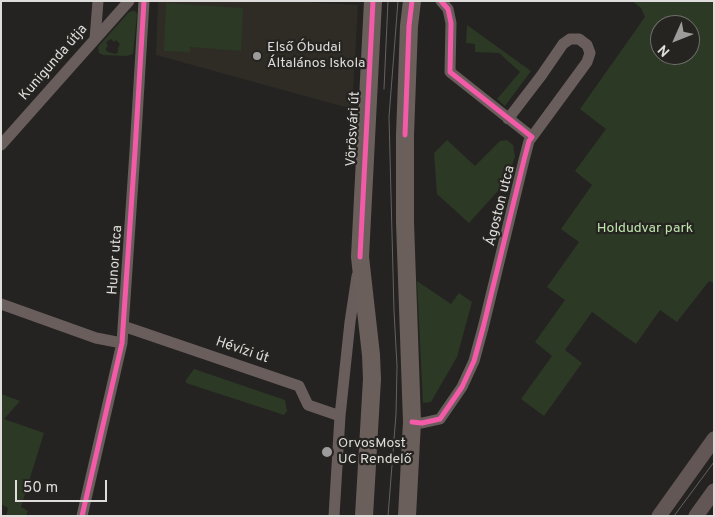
<!DOCTYPE html>
<meta charset="utf-8">
<style>
body{margin:0}
#map{position:relative;width:715px;height:517px;overflow:hidden;background:#242322;font-family:Overpass,sans-serif}
canvas{display:block}
.frame{position:absolute;inset:0;border:2px solid #dedddb;pointer-events:none}
.north{position:absolute;left:650px;top:15px;width:50px;height:50px;box-sizing:border-box;background:#252421;border:1px solid #6f6e6b;border-radius:50%;rotate:226deg;font-size:14px;font-weight:700;line-height:20px;text-align:center;color:#dedddb}
.north::after{content:'';display:block;margin:auto;width:18px;height:22px;background:#9d9c9a;clip-path:polygon(50% 0,100% 100%,50% 72%,0 100%)}
.scale{position:absolute;left:15px;top:480px;width:92px;height:22px;box-sizing:border-box;border:2px solid #dedddb;border-top:0;padding-left:6px;font-size:15px;line-height:18px;white-space:nowrap;color:#dedddb;-webkit-text-stroke:4px #252421;paint-order:stroke}
</style>
<div id="map">
<canvas width="715" height="517"></canvas>
<div class="frame"></div>
<div class="north">N</div>
<div class="scale">50 m</div>
</div>
<script>
const g = document.querySelector('canvas').getContext('2d');
g.lineJoin = 'round';
function paint(path, color) { g.fillStyle = color; g.fill(path, 'evenodd'); }
const shape = rows => new Path2D(rows.map(r => 'M' + r).join(''));
function stroke(path, color, width, dash) { g.strokeStyle = color; g.lineWidth = width; g.lineCap = dash ? 'butt' : 'round'; g.setLineDash(dash || []); g.stroke(path); }
function write(font, color, halo, rows, align = 'center') {
  g.font = font + ' Overpass,sans-serif'; g.lineWidth = 4.5; g.setLineDash([]); g.textBaseline = 'middle'; g.strokeStyle = halo; g.fillStyle = color; for (const [text, x, y, turn = 0] of rows) {
    g.save(); g.translate(x, y); g.rotate((+turn || 0) * Math.PI / 180); g.textAlign = isNaN(turn) ? turn : align; if (halo) g.strokeText(text, 0, 0); g.fillText(text, 0, 0); g.restore();
  }
}
const built = shape([
 [158,1,281,1,358,5,352,109,156,55]
]);
const green = shape([
 [632,1,714,1,714,283,709,281,677,322,660,310,636,344,592,312,565,350,582,363,544,416,521,399,552,356,535,342,565,300,547,287,579,242,561,229,592,185,575,171,606,129,580,109,645,17,641,8],
 [660,25,690,25,690,55,660,55],
 [166,3,243,8,241,51,190,47,190,52,164,51],
 [132,11,135,11,137,14,133,54,127,56,103,55,99,53,98,47,128,13],
 [111,39,114,42,116,40,120,44,118,48,118,52,116,54,108,52,106,50,106,48,108,46,106,42],
 [467,25,531,71,505,106,497,99,520,72,499,53,475,52,475,44,466,43],
 [447,140,475,166,500,141,507,140,513,145,515,157,505,183,469,223,437,194,434,153],
 [417,281,451,304,459,293,472,302,457,357,431,402,423,403],
 [194,369,285,400,287,411,284,415,186,383,186,380],
 [1,394,20,401,4,419,44,433,21,507,28,511,26,516,6,516,8,508,1,504]
]);
const street = shape([
 [95,39,98,1],
 [508,119,541,76,563,44,570,39,579,39,587,45,590,53,587,62,532,137],
 [1,145,129,1],
 [1,304,96,338,122,343],
 [123,326,299,386,308,405,340,416],
 [412,422,422,423,440,419,462,387,474,361,483,328,524,160,529,141,532,137,450,72,451,23,448,9,441,1],
 [82,516,122,343,135,151,144,1],
 [334,516,340,416,350,322,357,276]
]);
const secondary = shape([
 [659,516,714,439],
 [696,516,714,491]
]);
const primary = shape([
 [364,516,372,379,371,355,360,257,373,1],
 [407,516,412,422,405,222,405,135,409,26,412,1]
]);
const tram = shape([
 [384,89,388,1],
 [388,516,396,414,397,366,394,311,389,117,398,1],
 [674,516,714,462]
]);
const cycleway = shape([
 [405,135,409,26,412,1],
 [360,257,373,1],
 [412,422,422,423,440,419,462,387,474,361,483,328,524,160,529,141,532,137,450,72,451,23,448,9,441,1],
 [82,516,122,343,135,151,144,1]
]);
const markers = [
 [257,56,5,"#9d9c9a"],
 [327,452,6,"#9d9c9a"]
];
const poiNames = [
 ["Első Óbudai",267,48],
 ["Általános Iskola",267,64],
 ["OrvosMost",338,444],
 ["UC Rendelő",338,460]
];
const streetNames = [
 ["Kunigunda útja",54,63,-49],
 ["Vörösvári út",354,129,-87],
 ["Ágoston utca",501,206,-76],
 ["Hunor utca",116,260,-86],
 ["Hévízi út",242,351,19]
];
const parkNames = [
 ["Holdudvar park",645,229]
];
paint(built, '#2e2c25');
paint(green, '#2c3925');
stroke(street, '#6a5e5c', 11);
stroke(secondary, '#625755', 15);
stroke(primary, '#6b5f5c', 18);
stroke(tram, '#66615f', 1);
stroke(cycleway, '#f35aa7', 5);
for (const [x, y, r, color] of markers) { const dot = new Path2D(); dot.arc(x, y, r, 0, 2 * Math.PI); g.fillStyle = color; g.fill(dot); stroke(dot, '#252421', 2); }
write('14px', '#dedddb', '#252421', poiNames, 'left');
write('14px', '#dedddb', '#252421', streetNames);
write('14px', '#bee5ab', '#252421', parkNames);
</script>
